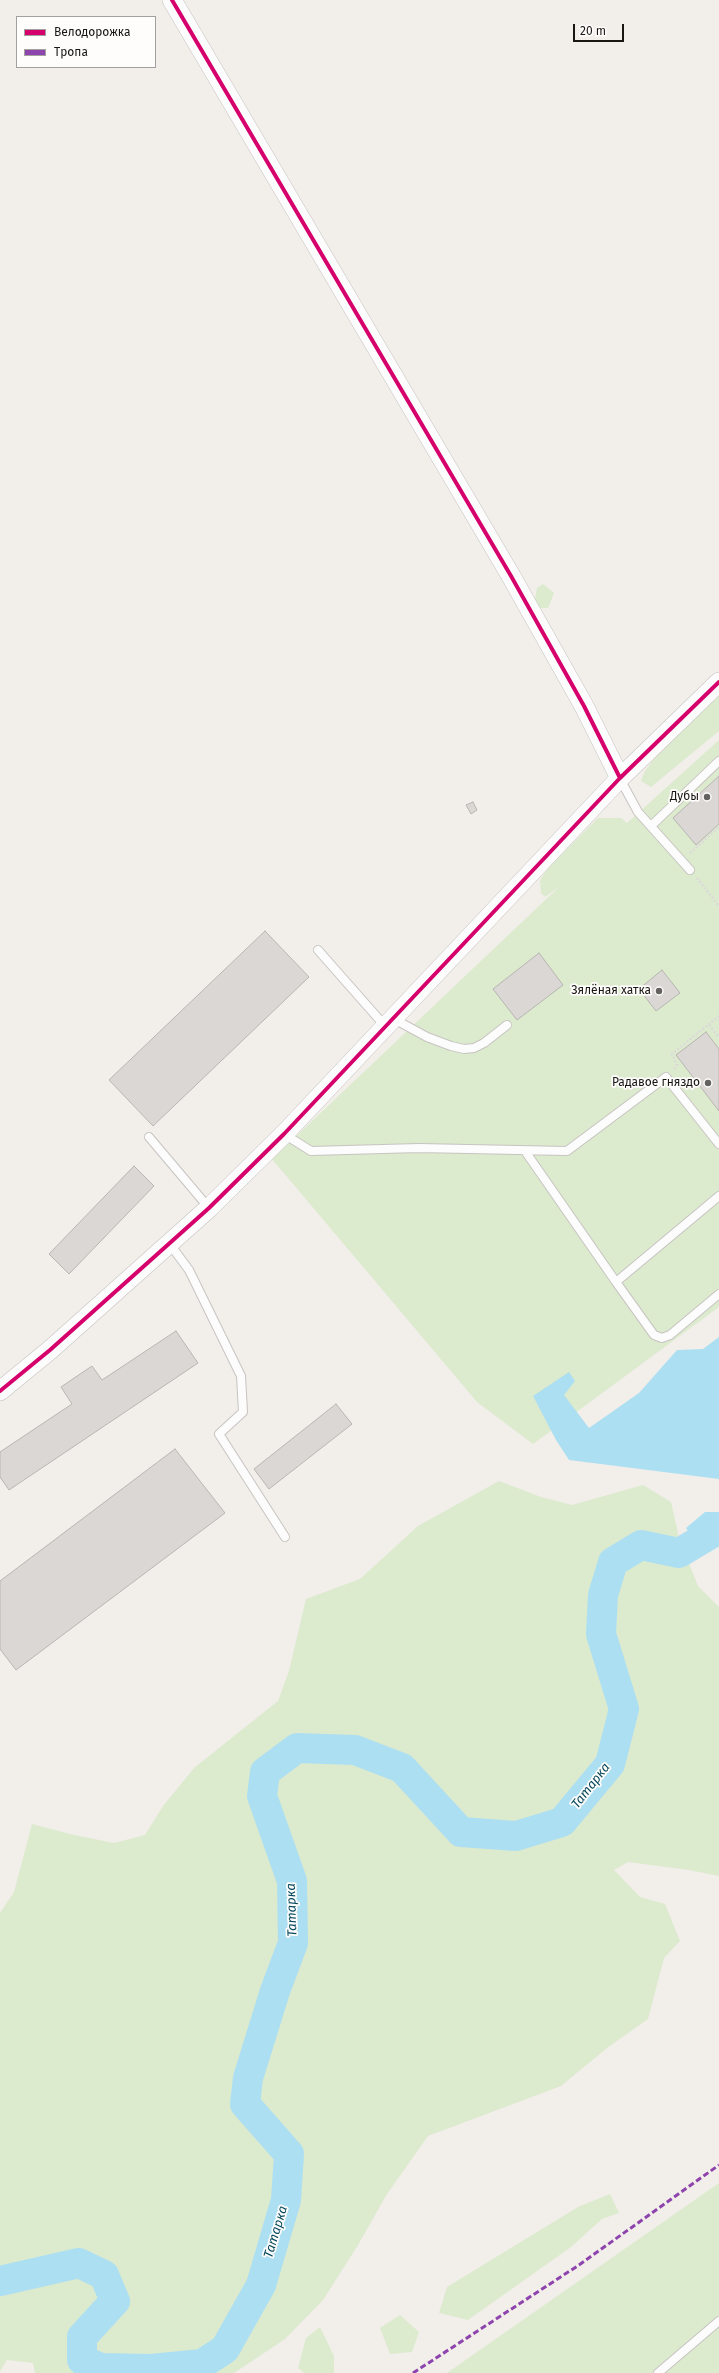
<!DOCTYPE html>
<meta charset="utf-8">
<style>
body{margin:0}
#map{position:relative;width:719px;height:2373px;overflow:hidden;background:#f2eeea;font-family:"Fira Sans",sans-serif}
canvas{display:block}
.legend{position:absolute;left:16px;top:16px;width:140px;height:52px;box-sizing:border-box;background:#fefdfb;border:1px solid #a2a19e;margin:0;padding:5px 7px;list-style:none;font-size:12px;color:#181613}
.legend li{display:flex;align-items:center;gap:8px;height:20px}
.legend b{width:20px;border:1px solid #a2a19e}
.scale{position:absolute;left:573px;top:24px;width:51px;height:18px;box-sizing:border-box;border:2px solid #181613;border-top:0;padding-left:5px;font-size:12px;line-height:14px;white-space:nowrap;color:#181613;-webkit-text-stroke:3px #fefdfb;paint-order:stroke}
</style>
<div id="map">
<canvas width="719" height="2373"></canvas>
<ul class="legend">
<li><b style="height:5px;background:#d6006c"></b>Велодорожка</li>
<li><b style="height:5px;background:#8e44ad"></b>Тропа</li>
</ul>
<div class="scale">20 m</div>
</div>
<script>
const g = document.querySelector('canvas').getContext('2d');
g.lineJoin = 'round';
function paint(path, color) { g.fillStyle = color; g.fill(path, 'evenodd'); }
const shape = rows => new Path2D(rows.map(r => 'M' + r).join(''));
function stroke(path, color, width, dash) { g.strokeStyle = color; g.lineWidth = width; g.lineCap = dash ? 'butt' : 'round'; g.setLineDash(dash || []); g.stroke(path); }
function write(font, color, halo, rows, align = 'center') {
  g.font = font + ' "Fira Sans",sans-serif'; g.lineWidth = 3.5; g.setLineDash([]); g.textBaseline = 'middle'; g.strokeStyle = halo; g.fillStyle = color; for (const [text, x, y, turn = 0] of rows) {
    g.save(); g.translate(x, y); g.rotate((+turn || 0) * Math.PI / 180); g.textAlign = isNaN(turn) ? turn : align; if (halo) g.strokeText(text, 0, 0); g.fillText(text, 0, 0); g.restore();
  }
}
const green = shape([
 [543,584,554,593,548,608,540,608,535,599,537,588],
 [719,690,719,731,651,787,641,781,645,771,667,741],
 [719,740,719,1307,533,1444,477,1402,272,1159,559,887,545,897,541,893,540,880,549,867,598,818,621,818,627,823],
 [499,1481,541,1497,572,1505,643,1485,671,1502,679,1538,698,1586,719,1607,719,1876,689,1870,628,1862,614,1870,640,1897,665,1904,680,1941,664,1958,648,2019,607,2048,561,2086,428,2136,387,2194,358,2245,323,2300,285,2339,234,2373,35,2373,33,2363,7,2360,0,2371,0,1913,14,1892,32,1824,74,1835,114,1843,145,1835,163,1806,194,1768,278,1701,289,1671,306,1599,360,1579,418,1526],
 [719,2183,719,2373,447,2373],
 [610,2194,619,2213,602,2219,571,2247,468,2320,439,2313,447,2287,578,2207],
 [400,2315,419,2332,412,2352,390,2354,380,2328],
 [320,2327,334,2356,334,2373,304,2373,298,2368,306,2338]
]);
const water = shape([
 [719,1337,719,1479,569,1460,556,1440,533,1396,569,1372,575,1381,564,1395,589,1428,639,1393,677,1350,703,1349],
 [705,1512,719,1512,719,1543,700,1550,686,1528]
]);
const river = shape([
 [0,2281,79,2263,104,2275,115,2301,82,2337,82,2360,101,2368,151,2369,202,2364,225,2349,261,2285,286,2200,289,2154,245,2104,248,2078,275,1991,293,1943,292,1881,262,1796,265,1772,297,1748,355,1750,402,1768,461,1832,516,1836,562,1822,610,1764,624,1709,601,1634,603,1595,613,1562,641,1545,679,1553,719,1529]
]);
const building = shape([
 [719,776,719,824,696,845,673,818,719,776],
 [473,802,477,810,471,814,466,805,473,802],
 [265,931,309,977,153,1126,109,1080,265,931],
 [539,953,563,985,517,1020,493,989,539,953],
 [662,970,680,993,656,1011,639,989,662,970],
 [706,1032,719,1049,719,1111,676,1055,706,1032],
 [134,1166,154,1186,69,1274,49,1254,134,1166],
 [176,1331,198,1363,9,1490,0,1477,0,1452,72,1404,61,1387,92,1366,102,1380,176,1331],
 [336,1404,352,1424,269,1489,254,1469,336,1404],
 [175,1449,225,1513,16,1670,0,1649,0,1581,175,1449]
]);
const path = shape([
 [690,853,719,827],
 [697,878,719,906],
 [709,1025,719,1037],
 [674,1069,677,1065,672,1054,719,1016]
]);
const service = shape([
 [620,779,638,812,690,870],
 [651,826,719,761],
 [318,950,385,1026],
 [394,1019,427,1037,451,1046,464,1049,474,1048,484,1043,507,1025],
 [284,1134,311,1151,419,1148,567,1151,666,1077,719,1144],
 [149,1137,209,1208],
 [525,1151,616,1282],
 [719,1196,616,1282,654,1335,662,1338,670,1335,719,1294],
 [169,1243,189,1270,241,1376,243,1412,219,1434,285,1537],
 [658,2373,719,2321]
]);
const tertiary = shape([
 [172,0,511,576,584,706,620,778],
 [0,1391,50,1350,209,1208,284,1134,620,778,719,682]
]);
const quiet = shape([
 [413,2373,579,2265,719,2165]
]);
const cycleway = shape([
 [172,0,511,576,584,706,620,778],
 [0,1391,50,1350,209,1208,284,1134,620,778,719,682]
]);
const markers = [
 [707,797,4,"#64625e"],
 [659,991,4,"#64625e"],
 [708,1083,4,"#64625e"]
];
const poiNames = [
 ["Дубы",699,797],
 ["Зялёная хатка",651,991],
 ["Радавое гняздо",700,1083]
];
const waterNames = [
 ["Татарка",591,1786,-52],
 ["Татарка",292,1910,-92],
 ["Татарка",276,2232,-73]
];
paint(green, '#dceace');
paint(water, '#addff2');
stroke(river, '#addff2', 30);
paint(building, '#dad7d4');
stroke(building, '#b8b5b2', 1);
stroke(service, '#c7c4c1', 10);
stroke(tertiary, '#c7c4c1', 20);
stroke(path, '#dcdad9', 2.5, [2, 2]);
stroke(service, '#fdfcfc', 8);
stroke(tertiary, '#fdfcfc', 19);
stroke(quiet, '#8e44ad', 3, [6, 3]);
stroke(cycleway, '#d6006c', 4);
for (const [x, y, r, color] of markers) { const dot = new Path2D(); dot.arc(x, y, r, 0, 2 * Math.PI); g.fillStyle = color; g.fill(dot); stroke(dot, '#fefdfb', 1.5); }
write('12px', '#181613', '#fefdfb', poiNames, 'right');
write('italic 13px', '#05485c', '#fefdfb', waterNames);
</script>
